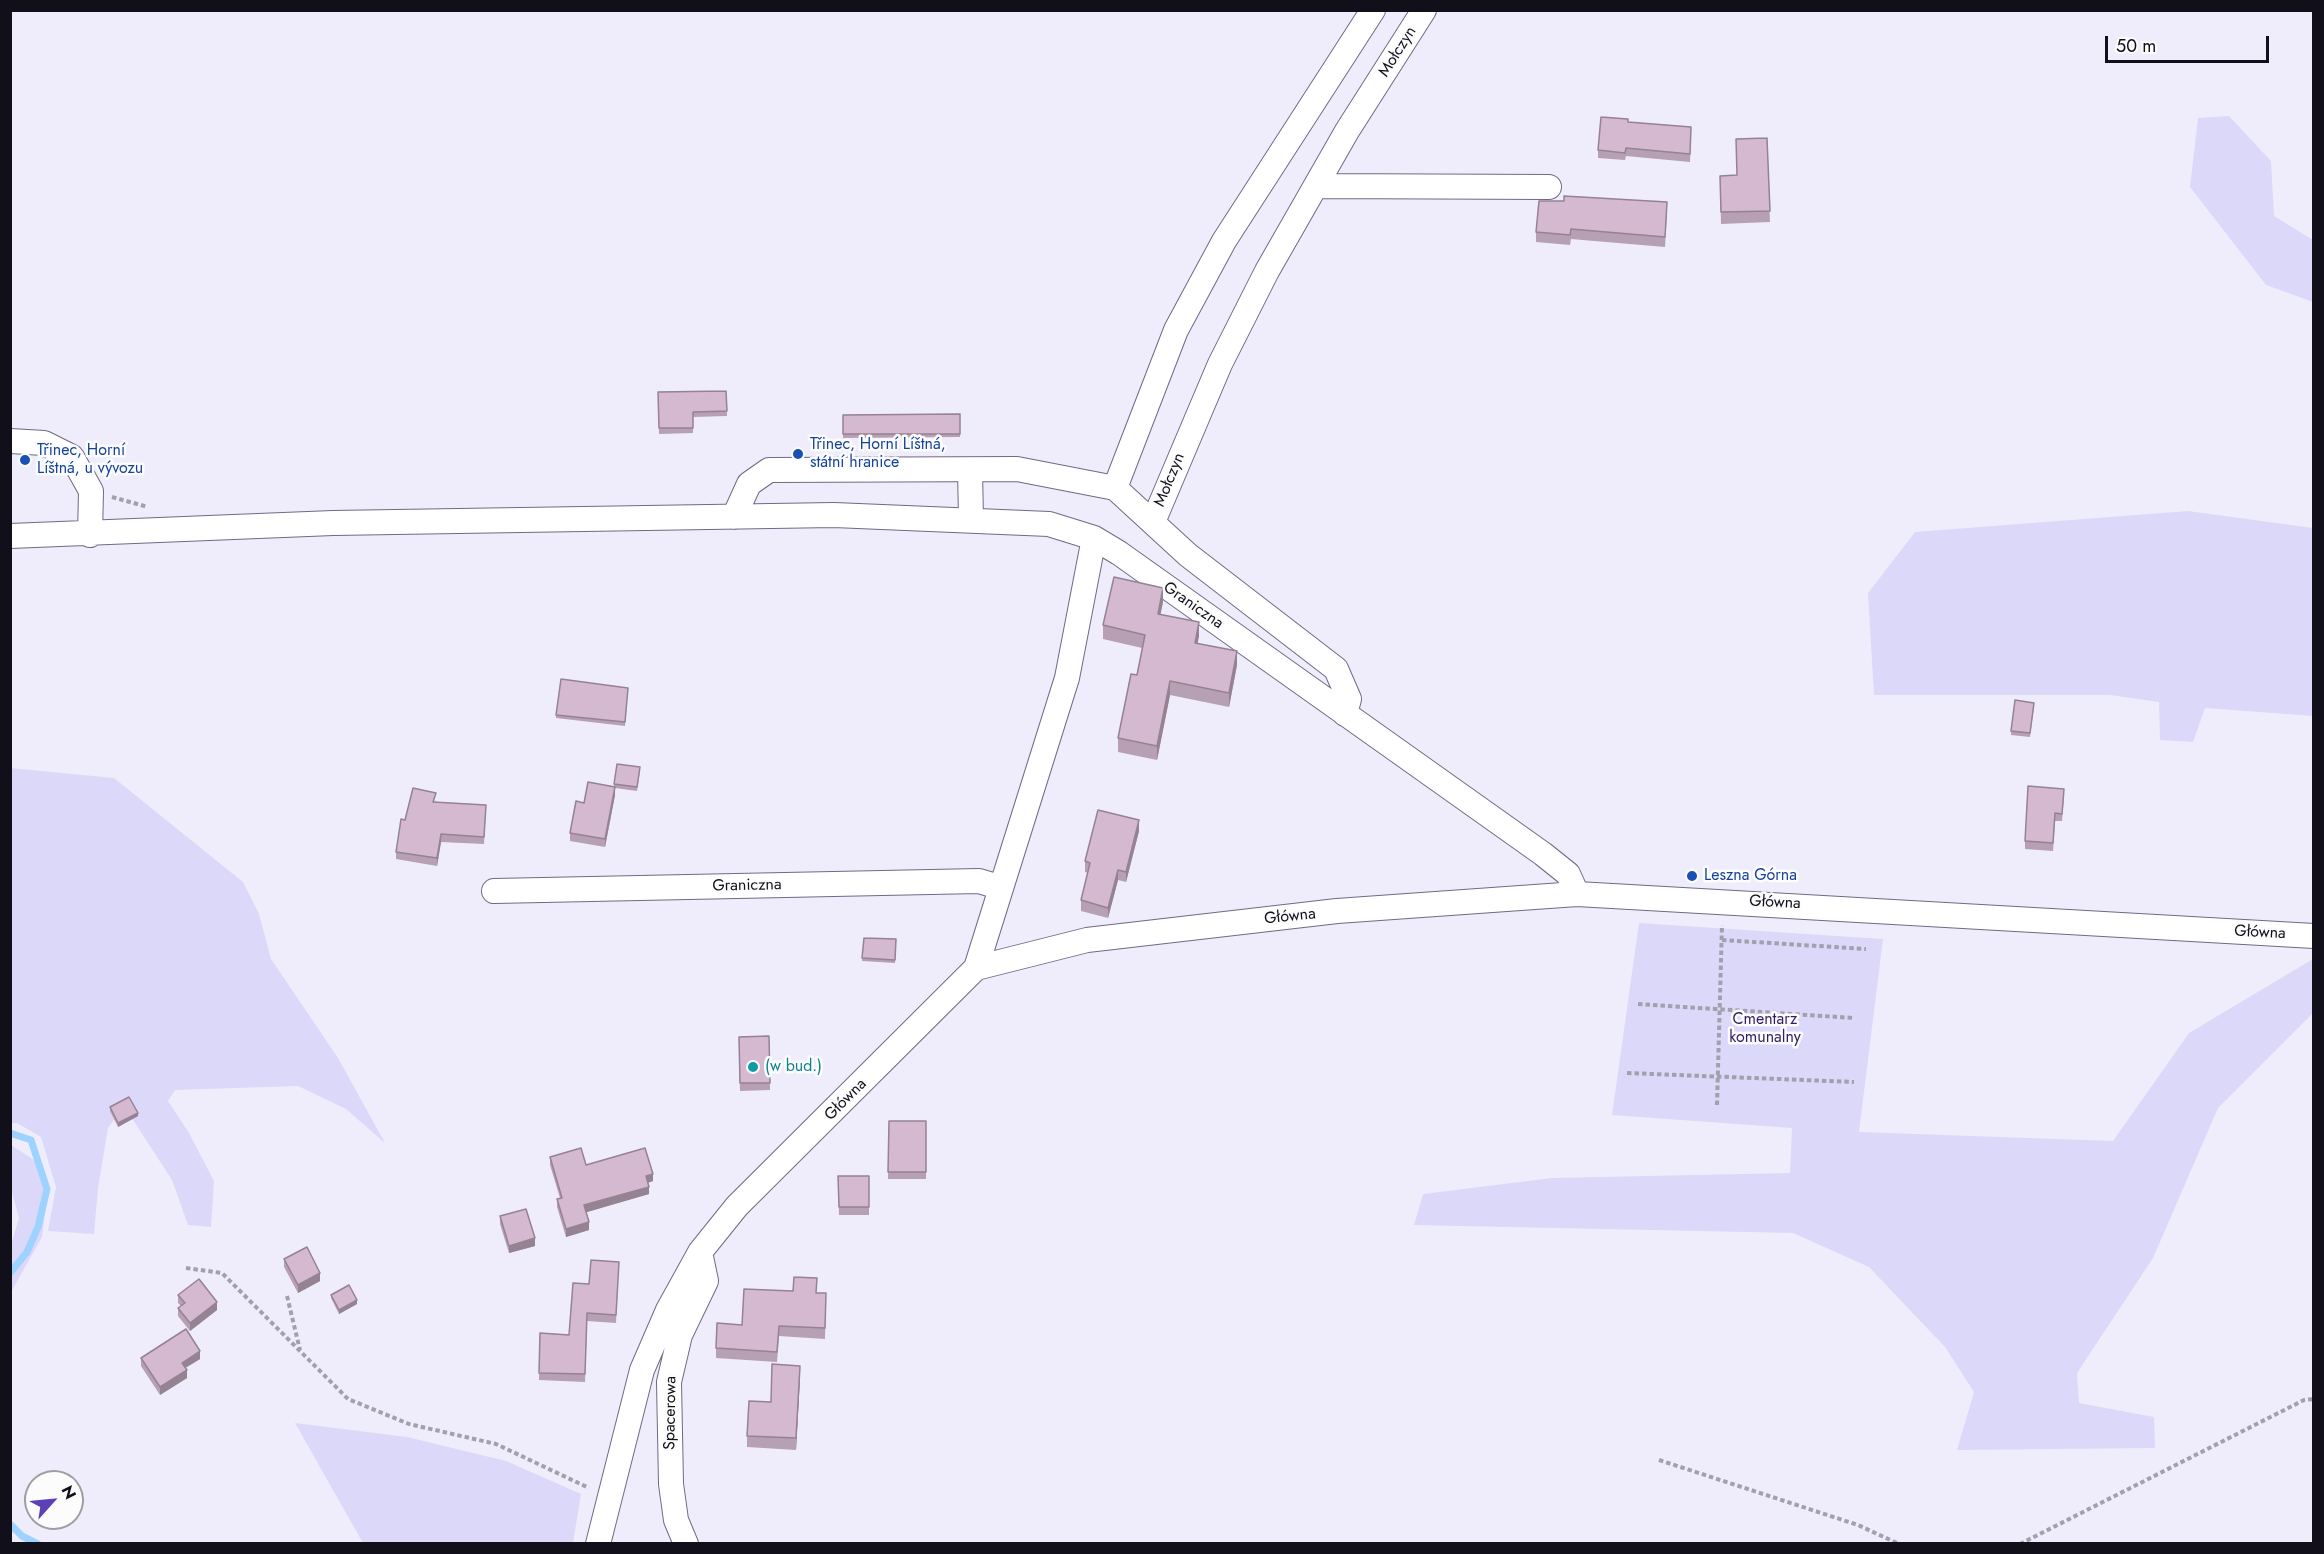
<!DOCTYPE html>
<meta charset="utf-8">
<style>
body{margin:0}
#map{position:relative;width:2324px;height:1554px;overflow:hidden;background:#efedfb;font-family:Jost,sans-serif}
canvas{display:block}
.frame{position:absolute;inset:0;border:12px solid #110f1a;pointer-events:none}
.north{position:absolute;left:24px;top:1470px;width:60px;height:60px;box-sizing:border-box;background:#fcfcfc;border:2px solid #9e9da2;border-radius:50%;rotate:63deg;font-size:16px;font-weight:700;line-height:24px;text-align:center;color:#110f1a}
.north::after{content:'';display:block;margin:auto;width:21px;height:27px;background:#5c40b8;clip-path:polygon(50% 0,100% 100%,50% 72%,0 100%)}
.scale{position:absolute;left:2105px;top:36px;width:164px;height:27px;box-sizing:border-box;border:3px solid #110f1a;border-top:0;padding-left:8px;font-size:18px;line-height:21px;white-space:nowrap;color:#110f1a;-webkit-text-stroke:4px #fcfcfc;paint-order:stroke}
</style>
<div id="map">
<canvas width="2324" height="1554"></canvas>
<div class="frame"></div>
<div class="north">N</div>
<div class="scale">50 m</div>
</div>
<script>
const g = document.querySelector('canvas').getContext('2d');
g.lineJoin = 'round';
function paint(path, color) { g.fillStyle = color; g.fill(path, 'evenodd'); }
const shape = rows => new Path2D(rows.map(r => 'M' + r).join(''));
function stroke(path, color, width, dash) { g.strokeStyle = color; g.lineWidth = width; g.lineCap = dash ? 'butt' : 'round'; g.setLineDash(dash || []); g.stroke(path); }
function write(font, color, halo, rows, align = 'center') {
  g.font = font + ' Jost,sans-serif'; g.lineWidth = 5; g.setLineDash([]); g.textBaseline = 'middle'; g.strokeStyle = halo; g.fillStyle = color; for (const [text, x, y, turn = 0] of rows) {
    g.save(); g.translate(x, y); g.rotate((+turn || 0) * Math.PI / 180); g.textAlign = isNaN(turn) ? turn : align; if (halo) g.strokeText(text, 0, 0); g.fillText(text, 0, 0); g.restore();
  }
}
const green = shape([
 [2229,116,2271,161,2274,216,2313,240,2313,302,2266,285,2190,187,2198,118],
 [2188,511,2313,528,2313,716,2205,708,2193,742,2160,740,2159,702,2110,695,1874,695,1868,593,1915,532],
 [10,768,114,778,243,882,259,914,271,959,338,1058,385,1143,346,1109,298,1086,175,1090,168,1101,189,1133,214,1181,211,1227,188,1225,172,1180,124,1106,108,1128,98,1188,94,1234,48,1231,56,1187,41,1137,17,1123,11,1123],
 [1639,923,1883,939,1859,1132,2113,1141,2189,1033,2313,959,2313,1013,2218,1108,2153,1258,2077,1373,2079,1403,2154,1417,2155,1448,1957,1450,1974,1392,1945,1347,1869,1267,1793,1233,1414,1225,1423,1194,1552,1178,1790,1173,1792,1128,1612,1115],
 [11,1145,37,1162,45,1176,48,1192,42,1237,11,1292,11,1245,19,1218,11,1189],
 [295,1423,407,1437,506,1461,581,1494,573,1543,363,1543]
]);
const stream = shape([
 [10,1133,31,1140,47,1189,38,1227,27,1252,10,1273],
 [10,1524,22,1536,38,1544]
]);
const path = shape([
 [112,497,148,507],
 [1722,940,1866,949],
 [1638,1004,1854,1018],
 [1627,1073,1854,1082],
 [1717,1105,1722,925],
 [186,1268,222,1273,348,1399,409,1424,496,1444,589,1488],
 [287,1296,300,1350],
 [1659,1460,1858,1525,1899,1544],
 [2020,1544,2304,1400,2314,1399]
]);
const minor = shape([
 [1316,186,1549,187],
 [10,441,44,443,72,457,91,491,90,535],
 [970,470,971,519],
 [1115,488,1176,330,1224,241,1373,10],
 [734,517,749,484,769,470,1017,469,1115,488,1188,555,1336,669,1349,699,1345,714],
 [1153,522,1220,364,1267,271,1347,131,1424,10],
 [10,536,333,523,834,515,1049,524,1094,538,1119,553,1543,854,1568,874,1577,894],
 [494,891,979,881,999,887],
 [976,968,1067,678,1094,538],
 [598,1544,642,1370,668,1310,700,1252,737,1206,976,968,1087,940,1337,911,1577,894,2314,936],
 [686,1544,676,1520,671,1484,669,1382,680,1335,706,1281,700,1252]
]);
const wall = shape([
 [1628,122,1691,135,1690,162,1626,156,1625,160,1598,158,1598,150],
 [1767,138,1770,222,1721,224,1720,176,1736,175],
 [1667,212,1665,247,1571,239,1570,245,1536,242,1536,232],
 [726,391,727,416,693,417,693,433,659,434,658,392],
 [960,414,960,437,843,438,843,415],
 [1163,602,1160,614,1199,636,1197,643,1237,665,1229,707,1170,695,1157,760,1118,752,1118,738,1137,675,1142,648,1103,639,1103,625],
 [628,688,625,726,556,718,556,715],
 [2034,706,2030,737,2011,735,2011,731],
 [640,771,637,791,615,788,615,795,605,847,570,841,570,833,584,803,614,787,614,784],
 [2064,796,2062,821,2055,821,2053,851,2025,849,2025,841],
 [436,800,435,802,486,805,484,844,441,842,437,866,396,859,396,852,405,820],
 [1139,831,1126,882,1118,880,1108,918,1081,911,1081,900,1088,873,1085,872,1085,861],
 [864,938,896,939,895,963,862,961],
 [769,1036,770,1090,740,1091,739,1037],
 [110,1107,138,1116,118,1127,110,1111],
 [889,1121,926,1121,926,1179,888,1179],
 [550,1157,653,1181,648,1183,649,1194,586,1212,589,1230,566,1237,557,1207,557,1199,560,1198,550,1165],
 [838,1176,869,1176,869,1215,839,1215],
 [500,1216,535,1246,509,1253,500,1224],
 [284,1259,320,1281,298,1293,284,1267],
 [619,1262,616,1323,587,1321,585,1382,539,1380,540,1333,569,1335,589,1284],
 [817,1293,826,1303,825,1339,779,1336,777,1362,716,1358,716,1348,742,1325],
 [178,1295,217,1310,190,1331,178,1316,178,1308,181,1306,178,1303],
 [331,1295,357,1304,339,1314,331,1298],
 [141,1358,200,1359,185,1368,187,1378,160,1395,141,1366],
 [800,1377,796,1450,747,1447,747,1436,771,1402]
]);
const shadedWall = shape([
 [1163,588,1163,602,1158,627,1158,614],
 [1199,622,1199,636,1195,657,1195,643],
 [1237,651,1237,665,1229,707,1229,693],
 [1170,681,1170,695,1157,760,1157,746],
 [615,787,615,795,605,847,605,839],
 [1139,820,1139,831,1126,882,1126,872],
 [441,834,441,842,437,866,437,858],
 [1118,870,1118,880,1108,918,1108,908],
 [138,1113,138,1116,118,1127,118,1123],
 [653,1174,653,1181,646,1183,646,1176],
 [649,1187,649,1194,584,1213,584,1205],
 [589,1222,589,1230,566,1237,566,1229],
 [535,1238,535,1246,509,1253,509,1246],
 [320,1273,320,1281,298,1293,298,1285],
 [357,1300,357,1304,339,1314,339,1310],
 [217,1302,217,1310,190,1331,190,1323],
 [200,1351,200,1359,182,1370,182,1363],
 [800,1366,800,1377,796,1450,796,1438],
 [187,1370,187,1378,160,1395,160,1387]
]);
const building = shape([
 [1601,117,1628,119,1628,122,1691,127,1690,154,1626,148,1625,153,1598,150,1601,117],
 [1767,138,1770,211,1721,212,1720,176,1737,175,1736,139,1767,138],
 [1564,196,1667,202,1665,237,1571,229,1570,235,1536,232,1539,201,1564,201,1564,196],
 [726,391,727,411,693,412,693,428,659,428,658,392,726,391],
 [960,414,960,434,843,434,843,415,960,414],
 [1114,577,1163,588,1158,614,1199,622,1195,643,1237,651,1229,693,1170,681,1157,746,1118,738,1131,674,1137,675,1145,635,1103,625,1114,577],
 [561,679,628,688,625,722,556,715,561,679],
 [2015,700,2034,703,2030,733,2011,731,2015,700],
 [617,764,640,767,637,787,614,784,617,764],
 [588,782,615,787,605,839,570,833,576,801,584,803,588,782],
 [2028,786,2064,789,2062,814,2055,813,2053,843,2025,841,2028,786],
 [413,788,436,793,433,802,486,805,484,837,441,834,437,858,396,852,401,819,405,820,413,788],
 [1098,810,1139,820,1126,872,1118,870,1108,908,1081,900,1090,863,1085,861,1098,810],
 [864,938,896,939,895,960,862,958,864,938],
 [769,1036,770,1083,740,1083,739,1037,769,1036],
 [129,1097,138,1113,118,1123,110,1107,129,1097],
 [889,1121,926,1121,926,1172,888,1172,889,1121],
 [581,1148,586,1165,645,1148,653,1174,646,1176,649,1187,584,1205,589,1222,566,1229,557,1199,562,1198,550,1157,581,1148],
 [838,1176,869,1176,869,1207,839,1207,838,1176],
 [526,1209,535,1238,509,1246,500,1216,526,1209],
 [307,1247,320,1273,298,1285,284,1259,307,1247],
 [591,1260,619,1262,616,1315,587,1313,585,1374,539,1373,540,1333,569,1335,573,1283,589,1284,591,1260],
 [794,1277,817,1278,816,1293,826,1293,825,1328,779,1326,777,1352,716,1348,717,1323,742,1325,744,1289,793,1291,794,1277],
 [199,1279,217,1302,190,1323,178,1308,185,1303,178,1295,199,1279],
 [349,1285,357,1300,339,1310,331,1295,349,1285],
 [186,1329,200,1351,182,1363,187,1370,160,1387,141,1358,186,1329],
 [772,1364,800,1366,796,1438,747,1436,749,1401,771,1402,772,1364]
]);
const markers = [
 [798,454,6,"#1a4fb4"],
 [25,460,6,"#1a4fb4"],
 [1692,876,6,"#1a4fb4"],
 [753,1067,6,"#0f9aa8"]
];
const streetNames = [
 ["Mołczyn",1398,52,-58],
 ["Mołczyn",1170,480,-68],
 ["Graniczna",1193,606,35],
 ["Graniczna",747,886,-1],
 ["Główna",1775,903,3],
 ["Główna",1290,917,-6],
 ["Główna",2260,933,3],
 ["Główna",846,1100,-45],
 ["Spacerowa",671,1413,-89]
];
const transitNames = [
 ["Třinec, Horní Líštná,",810,445],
 ["státní hranice",810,463],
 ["Třinec, Horní",37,451],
 ["Líštná, u vývozu",37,469],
 ["Leszna Górna",1704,876]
];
const parkNames = [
 ["Cmentarz",1765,1020],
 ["komunalny",1765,1038]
];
const cultureNames = [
 ["(w bud.)",765,1067]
];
paint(green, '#dcd8fa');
stroke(stream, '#9ed2ff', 7);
stroke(minor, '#6e6a87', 26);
stroke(path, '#a2a0ad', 4, [4.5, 3]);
stroke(minor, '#fff', 24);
paint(wall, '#b79fb4');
paint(shadedWall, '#958292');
paint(building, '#d5b9d1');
stroke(building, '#958292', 1.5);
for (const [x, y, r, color] of markers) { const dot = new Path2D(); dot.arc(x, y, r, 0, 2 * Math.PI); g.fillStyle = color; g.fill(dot); stroke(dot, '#fcfcfc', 2); }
write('16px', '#110f1a', '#fcfcfc', streetNames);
write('16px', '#164399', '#fcfcfc', transitNames, 'left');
write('16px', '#321e62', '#fcfcfc', parkNames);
write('16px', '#0d838f', '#fcfcfc', cultureNames, 'left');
</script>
